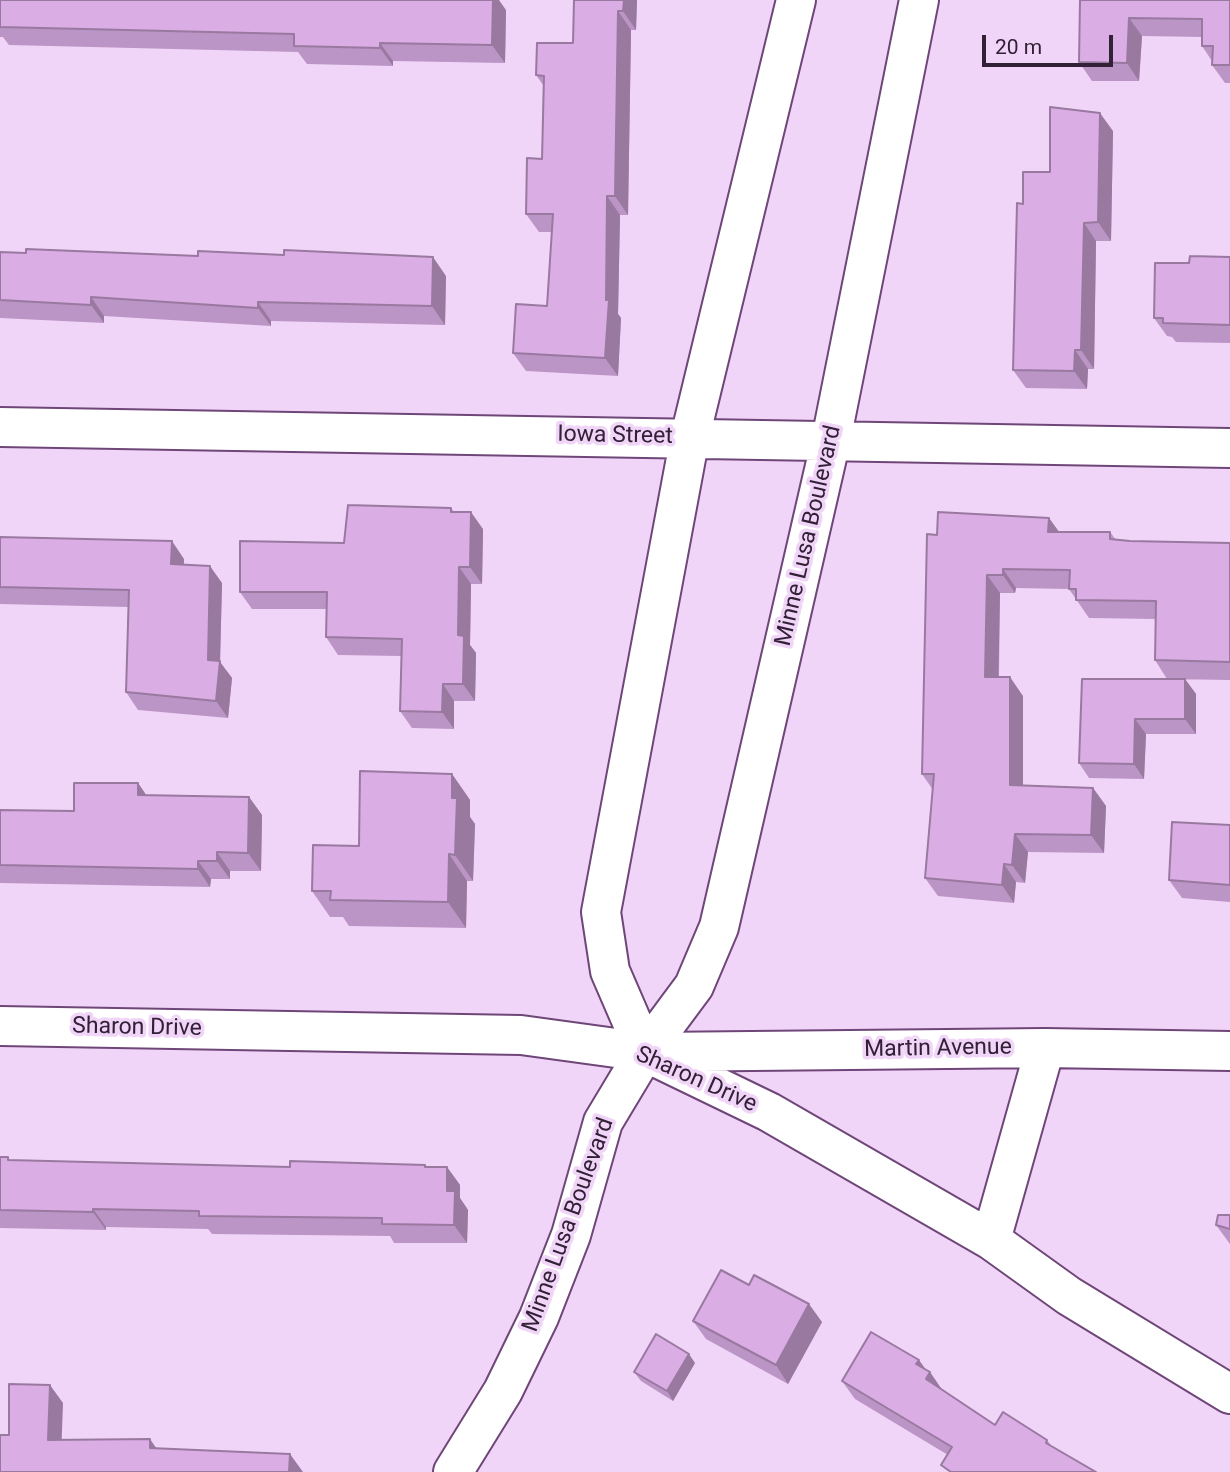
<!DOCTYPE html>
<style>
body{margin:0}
#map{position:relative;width:1230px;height:1472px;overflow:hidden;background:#f1d5f8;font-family:Roboto,sans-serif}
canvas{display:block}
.scale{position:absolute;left:982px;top:35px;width:131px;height:32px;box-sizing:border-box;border:4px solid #322036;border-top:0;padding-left:9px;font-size:21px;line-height:24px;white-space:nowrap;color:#322036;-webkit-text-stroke:5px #f1d5f8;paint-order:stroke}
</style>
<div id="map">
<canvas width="1230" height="1472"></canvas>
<div class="scale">20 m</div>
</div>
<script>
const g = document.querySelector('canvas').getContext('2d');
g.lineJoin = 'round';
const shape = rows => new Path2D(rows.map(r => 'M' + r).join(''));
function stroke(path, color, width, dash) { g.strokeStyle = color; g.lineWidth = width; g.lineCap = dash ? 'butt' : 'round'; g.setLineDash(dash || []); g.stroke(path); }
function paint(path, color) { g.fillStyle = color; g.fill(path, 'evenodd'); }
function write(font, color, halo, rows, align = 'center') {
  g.font = font + ' Roboto,sans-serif'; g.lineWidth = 7; g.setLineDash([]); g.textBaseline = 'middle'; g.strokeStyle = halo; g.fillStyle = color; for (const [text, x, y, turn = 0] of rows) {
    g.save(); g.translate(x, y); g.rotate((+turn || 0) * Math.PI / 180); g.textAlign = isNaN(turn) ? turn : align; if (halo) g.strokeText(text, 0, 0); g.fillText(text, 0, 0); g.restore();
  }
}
const minor = shape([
 [0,427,1230,448],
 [0,1026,521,1035,645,1052,769,1112,991,1240,1069,1296,1230,1394],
 [645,1052,610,971,601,912,690,437,796,0],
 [654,1052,1045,1048,1230,1051],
 [991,1240,1045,1048],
 [453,1472,503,1391,539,1317,571,1235,603,1122,645,1052,694,986,719,927,831,440,919,0]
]);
const wall = shape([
 [0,0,506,10,505,63,393,61,393,66,307,64,298,52,9,45,3,37,0,37],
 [574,0,637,0,636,30,631,30,628,215,620,215,618,314,621,318,618,376,526,371,513,353,547,306,552,232,539,232,526,214,542,159,543,85,536,75,573,43],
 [1080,0,1230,0,1230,83,1225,83,1212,65,1212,61,1202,46,1202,37,1142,36,1139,81,1092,81,1079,62],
 [1113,131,1111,241,1096,241,1094,369,1088,369,1087,389,1026,388,1013,370,1023,204,1050,172],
 [0,252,446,276,445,325,271,321,271,326,104,316,104,323,0,318],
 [1230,257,1230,343,1176,342,1172,337,1167,336,1154,318,1189,263],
 [451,508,454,512,483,529,482,584,471,584,470,645,476,653,475,701,454,701,454,729,412,728,400,711,401,656,338,655,326,637,326,609,252,609,240,592,344,543],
 [1049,518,1059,532,1110,532,1116,540,1130,541,1230,543,1230,680,1167,679,1155,660,1156,619,1089,618,1069,589,1016,588,1015,593,1000,593,999,677,1023,696,1023,785,1093,788,1106,806,1104,853,1028,852,1025,883,1016,882,1014,903,938,896,925,878,933,790,922,774,937,535],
 [0,537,184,559,184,565,222,583,220,662,232,678,228,718,138,710,126,692,128,607,0,604],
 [1185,679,1196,694,1196,734,1146,734,1144,779,1089,778,1079,763],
 [452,774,470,800,470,817,475,824,473,881,467,881,466,928,349,926,343,917,330,917,312,891,359,846],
 [138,783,146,795,249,797,262,815,261,871,230,871,230,879,211,879,210,887,0,883,0,810,74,811],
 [1230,825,1230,902,1182,898,1169,880],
 [0,1157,8,1157,10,1160,290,1167,447,1167,460,1185,460,1198,468,1210,467,1243,394,1243,390,1236,212,1234,208,1229,106,1227,106,1230,0,1228],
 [1230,1215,1230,1244,1216,1225],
 [749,1285,822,1322,788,1384,706,1339,693,1321],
 [695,1363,673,1401,641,1381,634,1372],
 [842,1381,942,1390,995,1425,1047,1440,1052,1447,948,1455,855,1399]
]);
const shadedWall = shape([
 [493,0,499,0,506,10,505,63,492,45],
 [624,0,637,0,636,30,623,11],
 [618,11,631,30,628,215,615,196],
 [1129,18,1142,36,1139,81,1127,63],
 [380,43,393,61,393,66,380,48],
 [1100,113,1113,131,1111,241,1098,222],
 [607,196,620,215,618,314,621,318,618,376,605,358],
 [1084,223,1096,241,1094,369,1081,350],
 [433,257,446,276,445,325,432,306],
 [91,297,104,316,104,323,91,305],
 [258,302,271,321,271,326,258,308],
 [1075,350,1088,369,1087,389,1074,371],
 [471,512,483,529,482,584,470,567],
 [1049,518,1062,536,1048,532],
 [172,541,184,559,183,582,171,564],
 [210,566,222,583,220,662,232,678,228,718,216,701,208,660],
 [459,567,471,584,470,645,476,653,475,701,463,684,458,635],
 [1003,569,1016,588,1015,593,1003,575],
 [987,575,1000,593,998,695,985,677],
 [1010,677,1023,696,1023,803,1010,785],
 [1185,679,1196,694,1196,734,1185,719],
 [443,684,454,701,454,729,442,712],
 [1135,719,1146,734,1144,779,1134,764],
 [452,774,470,800,470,817,475,824,473,881,455,855,452,798],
 [138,783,151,802,138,795],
 [1093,788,1106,806,1104,853,1091,835],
 [249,797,262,815,261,871,248,853],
 [1015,834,1028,852,1025,883,1012,865],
 [217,852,230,871,230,879,217,861],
 [449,854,467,881,466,928,448,902],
 [198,861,211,879,210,887,198,869],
 [1004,864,1016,882,1014,903,1002,885],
 [447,1167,460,1185,460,1198,468,1210,467,1243,454,1225,447,1191],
 [93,1209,106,1227,106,1230,93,1212],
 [809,1304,822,1322,788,1384,776,1365],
 [689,1354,695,1363,673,1401,667,1391],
 [919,1360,929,1374,930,1372,943,1391,939,1397,916,1364],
 [50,1385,63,1403,61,1458,48,1440],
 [150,1439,163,1458,150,1448],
 [290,1454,303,1472,289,1472]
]);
const building = shape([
 [0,0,493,0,492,45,380,43,380,48,294,46,294,34,0,27,0,0],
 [574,0,624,0,623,11,618,11,615,196,607,196,606,300,609,300,605,358,513,353,516,304,547,306,553,214,526,214,527,158,542,159,544,76,536,75,537,43,573,43,574,0],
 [1080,0,1230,0,1230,65,1212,65,1213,46,1202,46,1202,19,1129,18,1127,63,1079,62,1080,0],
 [1050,107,1100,113,1098,222,1084,223,1081,350,1075,350,1074,371,1013,370,1017,203,1023,204,1023,172,1050,172,1050,107],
 [26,249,198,256,198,251,284,255,284,250,433,257,432,306,258,302,258,308,91,297,91,305,0,300,0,252,26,253,26,249],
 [1190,256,1230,257,1230,325,1163,323,1163,318,1154,318,1155,263,1189,263,1190,256],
 [348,505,451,508,451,512,471,512,470,567,459,567,458,635,464,636,463,684,443,684,442,712,400,711,402,639,326,637,327,592,240,592,240,541,344,543,348,505],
 [938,512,1049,518,1048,532,1110,532,1110,539,1130,541,1230,543,1230,662,1155,660,1156,601,1076,600,1076,589,1069,589,1070,570,1003,569,1003,575,987,575,985,677,1010,677,1010,785,1093,788,1091,835,1015,834,1012,865,1004,864,1002,885,925,878,934,774,922,774,927,534,937,535,938,512],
 [0,537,172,541,171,564,210,566,208,660,220,661,216,701,126,692,129,590,0,587,0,537],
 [1082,679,1185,679,1185,719,1135,719,1134,764,1079,763,1082,679],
 [360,771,452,774,452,798,457,798,455,855,449,854,448,902,330,900,331,891,312,891,313,845,359,846,360,771],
 [74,783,138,783,138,795,249,797,248,853,217,852,217,861,198,861,198,869,0,865,0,810,74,811,74,783],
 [1172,822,1230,825,1230,885,1169,880,1172,822],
 [0,1157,8,1157,8,1160,290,1167,290,1161,425,1165,425,1167,447,1167,447,1191,455,1191,454,1225,382,1224,382,1218,199,1216,199,1211,93,1209,93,1212,0,1210,0,1157],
 [1218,1215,1230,1215,1230,1229,1216,1225,1218,1215],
 [721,1270,749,1285,754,1275,809,1304,776,1365,693,1321,721,1270],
 [871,1332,919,1360,916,1364,930,1372,926,1379,995,1425,1003,1412,1047,1440,1046,1443,1096,1472,951,1472,941,1465,952,1447,842,1381,871,1332],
 [656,1334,689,1354,667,1391,634,1372,656,1334],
 [9,1384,50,1385,48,1440,150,1439,150,1448,290,1454,289,1472,0,1472,0,1435,9,1435,9,1384]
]);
const streetNames = [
 ["Iowa Street",615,436,1],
 ["Minne Lusa Boulevard",809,536,-77],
 ["Sharon Drive",137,1028,1],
 ["Martin Avenue",938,1049,-1],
 ["Sharon Drive",696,1080,24],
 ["Minne Lusa Boulevard",569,1225,-70]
];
stroke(minor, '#6e4678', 42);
stroke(minor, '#fff', 38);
paint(wall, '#bb95c5');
paint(shadedWall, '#9979a0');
paint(building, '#daade5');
stroke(building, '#9979a0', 2);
write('23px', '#322036', '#f1d5f8', streetNames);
</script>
